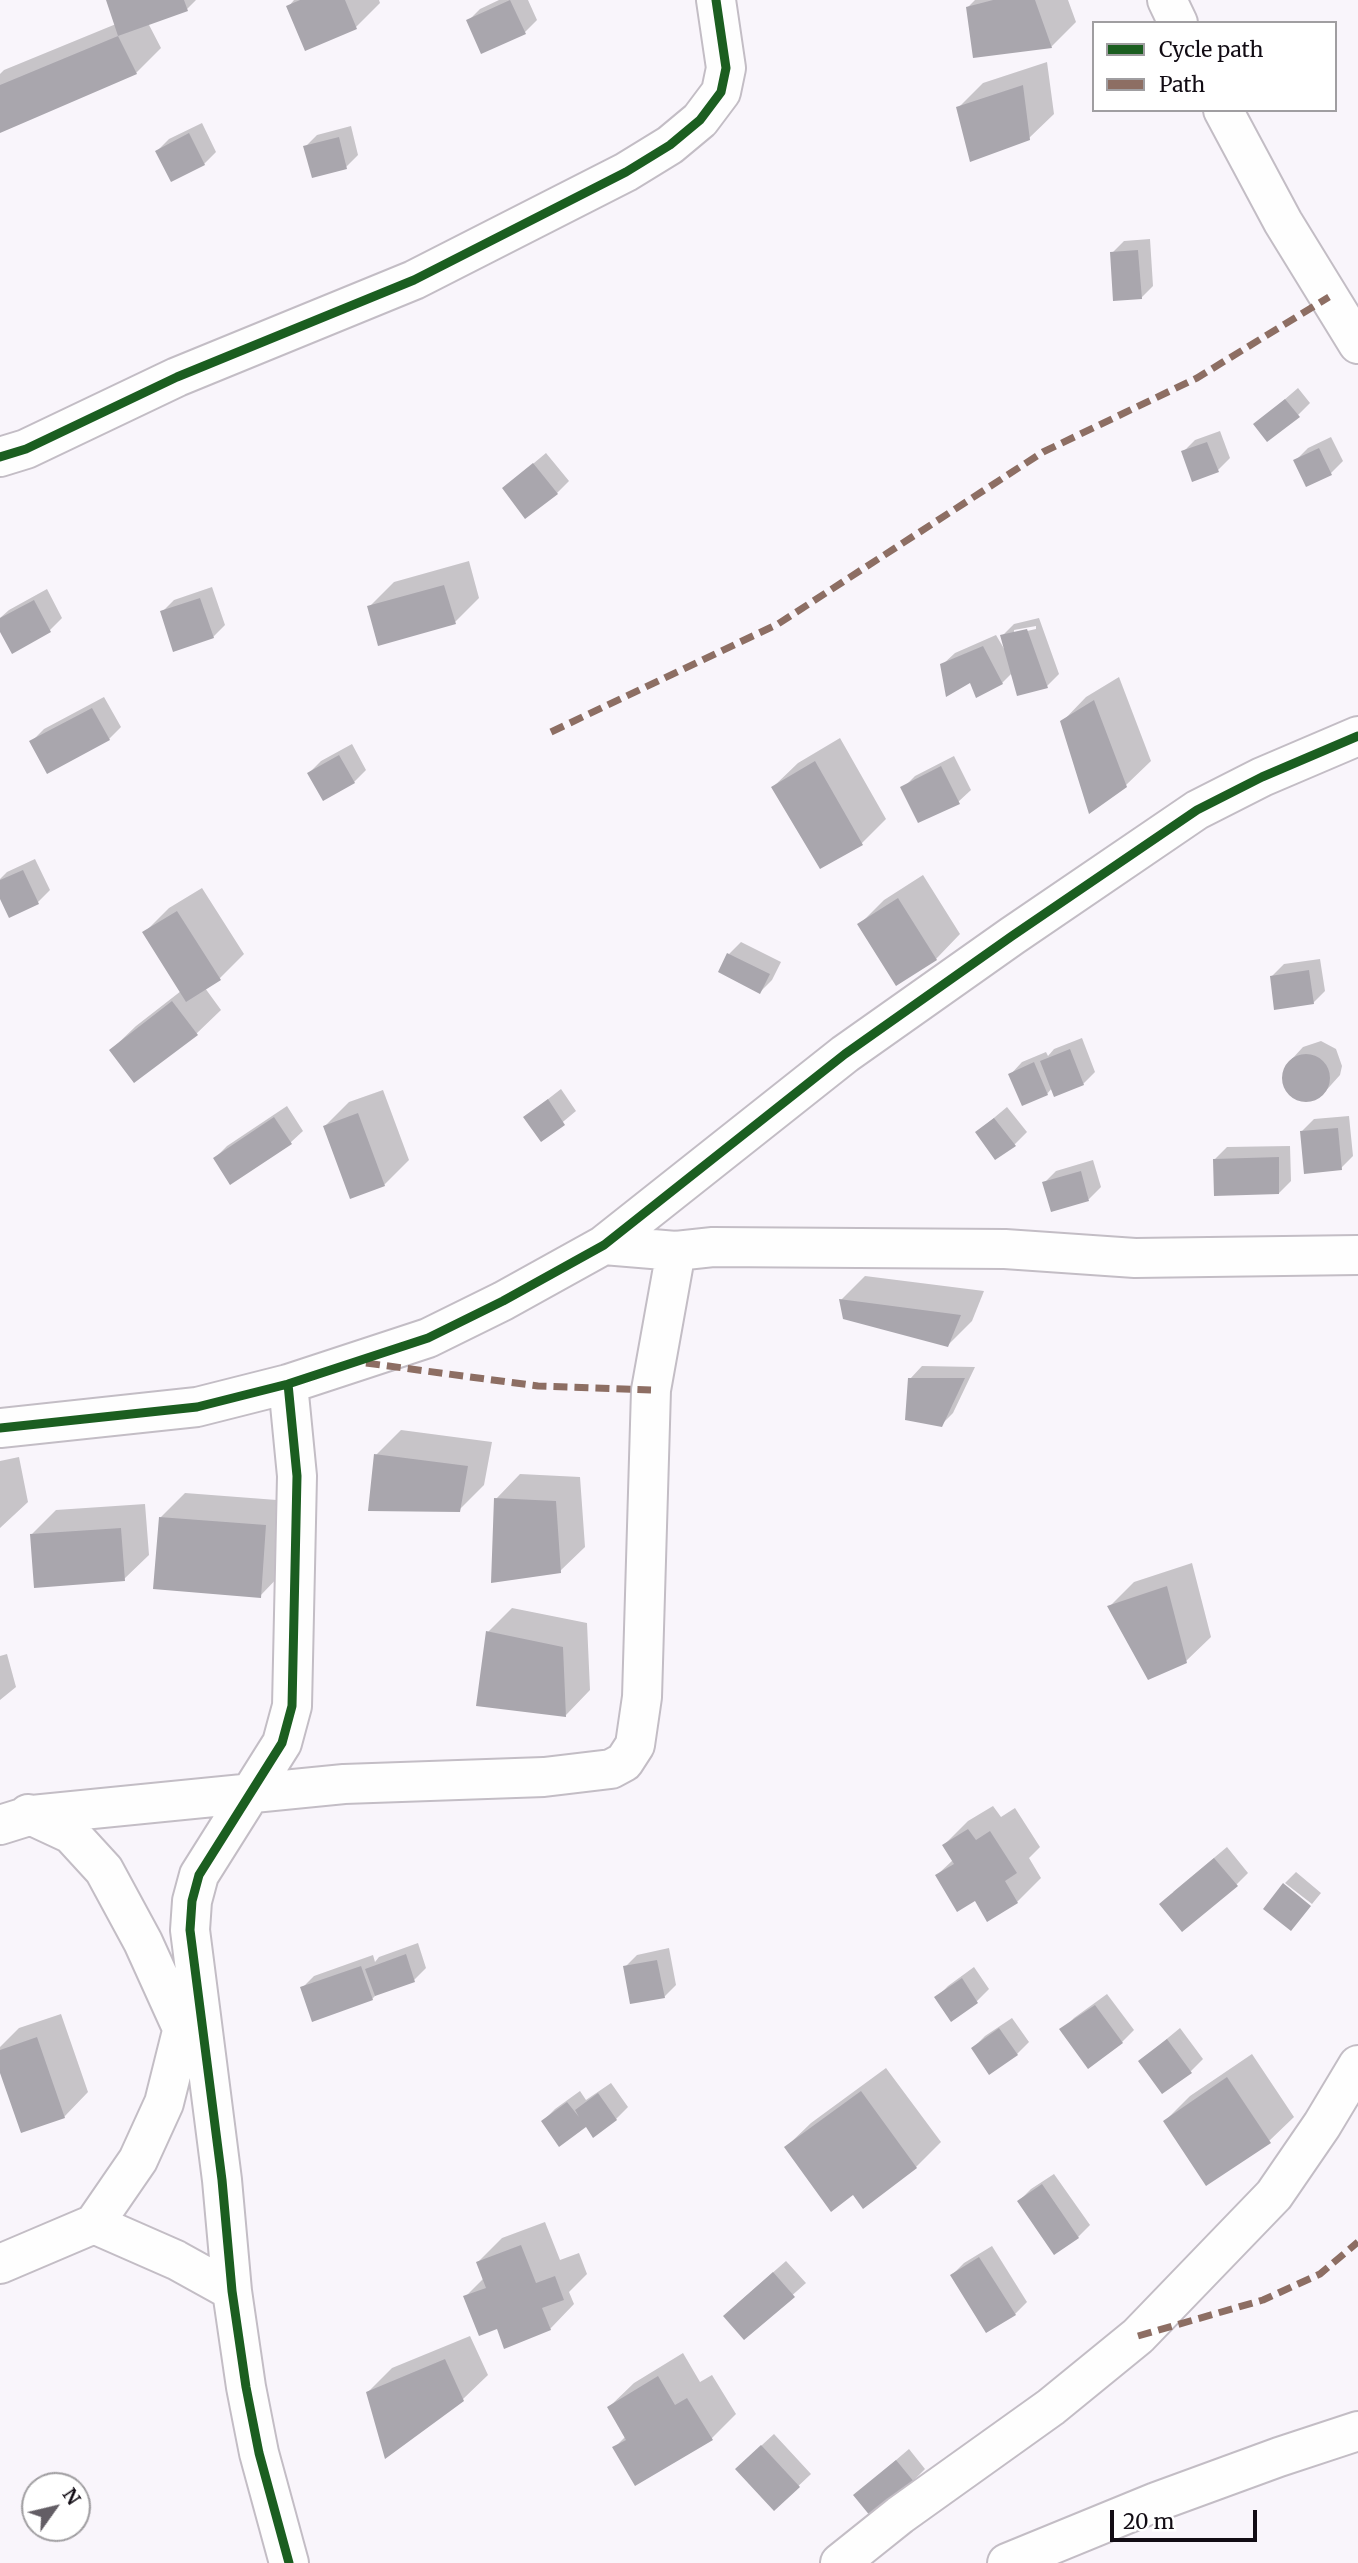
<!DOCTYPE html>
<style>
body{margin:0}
#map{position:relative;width:1358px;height:2563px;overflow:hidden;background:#f9f5fb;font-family:Merriweather,serif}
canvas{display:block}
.legend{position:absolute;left:1092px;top:21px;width:245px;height:91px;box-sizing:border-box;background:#fff;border:2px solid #a09ea1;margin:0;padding:9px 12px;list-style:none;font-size:21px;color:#120c14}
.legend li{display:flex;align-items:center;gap:14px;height:35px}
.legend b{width:35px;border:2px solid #a09ea1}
.north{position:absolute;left:21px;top:2472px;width:70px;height:70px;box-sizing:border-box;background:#fff;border:2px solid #a09ea1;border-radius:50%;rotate:56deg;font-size:19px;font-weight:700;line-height:28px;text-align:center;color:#120c14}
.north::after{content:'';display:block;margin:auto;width:24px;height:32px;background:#635e65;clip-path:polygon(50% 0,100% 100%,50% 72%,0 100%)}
.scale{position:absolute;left:1110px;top:2510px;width:147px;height:32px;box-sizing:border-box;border:4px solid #120c14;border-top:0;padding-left:9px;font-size:21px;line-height:24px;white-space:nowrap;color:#120c14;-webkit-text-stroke:5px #fff;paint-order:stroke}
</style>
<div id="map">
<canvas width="1358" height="2563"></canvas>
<ul class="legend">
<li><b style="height:9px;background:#1b5e20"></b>Cycle path</li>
<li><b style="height:9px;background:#8d6e63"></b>Path</li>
</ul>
<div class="north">N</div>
<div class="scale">20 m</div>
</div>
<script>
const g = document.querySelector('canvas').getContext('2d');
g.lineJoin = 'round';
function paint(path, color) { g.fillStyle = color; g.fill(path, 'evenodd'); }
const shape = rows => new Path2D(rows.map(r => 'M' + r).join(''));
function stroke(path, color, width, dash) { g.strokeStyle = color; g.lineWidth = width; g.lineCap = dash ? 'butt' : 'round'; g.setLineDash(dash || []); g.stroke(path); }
const shadow = shape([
 [108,0,196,0,187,9,148,23,161,48,136,73,0,131,0,74,4,70,116,24],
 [294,0,379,0,380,3,356,27,288,7],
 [499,0,528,0,537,20,525,32,468,21,480,9],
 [975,0,1068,0,1076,22,1051,47,968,7],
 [1047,62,1054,114,1029,138,958,108,983,83],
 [202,123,216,152,204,164,157,151,169,139],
 [351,126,358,155,346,167,305,147,317,135],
 [1150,239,1153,286,1141,298,1112,253,1124,241],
 [1298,388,1310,403,1298,415,1255,425],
 [1220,431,1230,458,1218,470,1183,452,1195,440],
 [1331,437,1343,461,1331,473,1296,460,1308,448],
 [546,453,569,481,557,493,504,488],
 [469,561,479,598,455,622,369,607,394,582],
 [212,587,225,625,213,637,162,612,174,600],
 [47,589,62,618,50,630,13,651,0,628,0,618,9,610],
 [1039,618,1059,674,1047,686,1012,673,1002,683,971,680,942,665,955,653,996,635,1006,652,1002,636,1014,624],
 [1036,626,1036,629,1014,634,1014,630],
 [1119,677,1151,761,1126,785,1062,722,1086,697],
 [104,697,121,727,109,739,32,741,44,729],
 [840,738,886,819,862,843,820,867,773,787,798,763],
 [352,744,366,770,354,782,324,799,309,773,321,761],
 [954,756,971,790,958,802,903,788,915,776],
 [35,859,50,890,38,902,0,895,0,879,7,872],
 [923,875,960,934,936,959,860,924,884,900],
 [202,888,244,954,220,978,205,988,221,1010,196,1034,111,1050,136,1026,181,991,144,933,169,908],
 [741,942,781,962,772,980,760,992,729,954],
 [1320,959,1325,991,1313,1003,1272,976,1284,964],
 [1082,1038,1095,1072,1083,1084,1052,1088,1047,1094,1010,1075,1022,1062,1046,1052,1048,1056,1054,1049],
 [1321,1041,1336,1049,1342,1066,1340,1075,1322,1095,1314,1100,1305,1100,1289,1093,1283,1076,1291,1060,1303,1047],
 [561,1089,576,1111,541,1140,525,1117],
 [383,1090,409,1160,384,1185,325,1126,349,1102],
 [287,1106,303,1131,290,1143,215,1158,227,1146],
 [1007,1107,1027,1132,1015,1144,995,1158,977,1132],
 [1349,1116,1353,1156,1341,1168,1302,1131,1314,1119],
 [1290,1146,1291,1181,1279,1193,1215,1159,1227,1147],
 [1093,1160,1101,1187,1089,1199,1052,1210,1044,1183,1056,1171],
 [865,1276,984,1291,972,1321,948,1345,841,1300],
 [922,1366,975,1367,953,1413,941,1425,910,1379],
 [401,1430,492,1442,484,1485,459,1510,376,1455],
 [19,1457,28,1502,0,1528,0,1461],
 [520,1474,580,1477,585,1547,560,1571,496,1499],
 [185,1493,290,1501,284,1571,260,1596,160,1518],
 [145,1504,149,1555,124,1579,31,1535,56,1510],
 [1192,1563,1211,1637,1186,1661,1110,1606,1134,1582],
 [512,1608,587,1623,590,1690,566,1715,488,1632],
 [7,1654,16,1687,0,1700,0,1656],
 [993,1806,1001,1817,1015,1808,1040,1847,1029,1858,1041,1878,1017,1902,975,1899,937,1875,953,1860,944,1845,968,1821],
 [1227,1847,1248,1873,1236,1885,1173,1892],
 [1296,1872,1321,1893,1312,1904,1285,1883],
 [418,1943,426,1968,414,1980,377,1994,372,1999,302,1988,314,1976,373,1955,375,1962,379,1957],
 [669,1948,676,1985,664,1997,625,1967,637,1955],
 [974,1967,989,1989,977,2001,951,2019,936,1998,948,1986],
 [1107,1994,1134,2030,1122,2042,1062,2030,1074,2018],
 [61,2014,88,2092,64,2117,0,2068,0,2047,19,2028],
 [1012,2018,1029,2042,1017,2054,990,2072,973,2048,985,2036],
 [1180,2028,1203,2059,1191,2071,1140,2061],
 [1252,2054,1294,2117,1269,2141,1165,2121,1190,2096],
 [886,2068,941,2142,916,2167,863,2206,853,2193,786,2147,811,2123],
 [611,2083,628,2107,616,2119,543,2121,555,2109,580,2091,586,2100],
 [1054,2174,1090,2225,1078,2237,1019,2201,1031,2189],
 [545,2222,560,2260,579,2253,587,2274,569,2292,574,2304,550,2329,498,2327,465,2297,484,2278,478,2262,502,2238],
 [992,2246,1027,2302,1015,2314,952,2275,964,2263],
 [786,2261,806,2283,744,2338,737,2304],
 [470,2336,488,2375,463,2399,368,2392,392,2368],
 [683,2353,700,2382,712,2375,736,2414,711,2439,614,2448,626,2436,609,2407,634,2383],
 [774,2434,811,2474,774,2509,749,2457],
 [909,2449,925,2469,913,2481,855,2495]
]);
const building = shape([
 [106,0,184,0,188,11,118,36],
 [300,0,345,0,357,29,305,51,286,6],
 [510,0,526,34,481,54,466,20],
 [993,0,1035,0,1052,48,973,58,966,7],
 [118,36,137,74,0,133,0,85],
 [1023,85,1030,140,970,162,956,107],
 [189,133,205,165,171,182,155,151],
 [339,137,347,169,312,178,303,146],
 [1138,250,1142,299,1113,301,1110,252],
 [1285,399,1300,417,1267,442,1253,424],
 [1207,442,1219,472,1192,482,1181,451],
 [1319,448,1332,475,1306,487,1293,460],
 [533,463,558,494,525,519,502,488],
 [444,585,456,624,378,646,367,606],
 [200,598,214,638,173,652,160,611],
 [34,600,51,632,12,654,0,632,0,618],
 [1027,629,1048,688,1017,696,1000,635],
 [983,646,1003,684,976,698,970,683,946,697,940,664],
 [1094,700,1127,787,1089,814,1060,721],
 [92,708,110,740,47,774,29,741],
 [339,755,355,783,323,801,307,773],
 [815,761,863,845,820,869,771,787],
 [941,766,960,804,918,823,900,787],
 [23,870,39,904,9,918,0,899,0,880],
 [898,898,937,960,896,986,857,924],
 [177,911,221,980,186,1002,142,932],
 [727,953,770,974,760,994,718,972],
 [1309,970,1314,1004,1274,1010,1270,976],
 [172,1001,198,1035,134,1083,109,1050],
 [1070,1049,1084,1085,1054,1097,1040,1061],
 '1282 1078a24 24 0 1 1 48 0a24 24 0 1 1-48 0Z',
 [1034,1062,1048,1095,1022,1106,1008,1074],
 [548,1099,565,1125,541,1142,523,1117],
 [358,1113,385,1186,350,1199,323,1126],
 [274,1117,292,1144,230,1185,213,1158],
 [994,1118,1016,1146,995,1160,975,1132],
 [1338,1128,1342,1170,1304,1174,1300,1131],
 [1279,1157,1279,1194,1214,1196,1213,1159],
 [1081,1171,1089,1201,1051,1212,1042,1182],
 [839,1299,961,1315,948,1347,843,1319],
 [908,1378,965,1378,942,1427,905,1420],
 [374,1454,468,1466,460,1512,368,1511],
 [494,1498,556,1501,561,1573,491,1583],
 [159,1517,266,1525,261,1598,153,1589],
 [121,1528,125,1581,34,1588,30,1534],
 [1167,1586,1187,1663,1148,1680,1107,1606],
 [486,1631,563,1647,566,1717,476,1706],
 [968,1829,976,1840,990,1831,1017,1873,1005,1881,1018,1903,987,1922,975,1901,957,1912,935,1875,954,1864,942,1845],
 [1214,1858,1238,1886,1182,1932,1159,1904],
 [1283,1883,1311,1906,1291,1931,1263,1909],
 [406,1954,415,1982,375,1996,365,1969],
 [657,1960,665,1998,630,2004,623,1966],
 [361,1966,373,2000,312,2022,300,1987],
 [962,1978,978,2003,951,2022,934,1997],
 [1095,2005,1123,2043,1088,2069,1059,2029],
 [999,2028,1018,2055,989,2075,971,2048],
 [37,2037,65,2118,21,2133,0,2073,0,2050],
 [1167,2039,1192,2073,1162,2094,1138,2061],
 [1227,2077,1271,2143,1206,2186,1163,2121],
 [861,2091,917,2168,863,2209,853,2195,831,2212,784,2147],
 [598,2093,617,2120,593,2138,586,2127,559,2147,541,2121,567,2102,579,2117,575,2110],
 [1042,2184,1079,2238,1054,2255,1017,2201],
 [521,2245,536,2283,555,2276,564,2300,542,2308,551,2330,504,2349,497,2329,479,2336,463,2296,486,2288,476,2262],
 [979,2257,1016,2315,986,2333,950,2275],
 [773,2272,795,2297,744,2340,723,2316],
 [445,2359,464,2401,385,2459,366,2392],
 [658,2376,675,2405,687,2398,713,2440,635,2486,612,2447,626,2440,607,2407],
 [761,2445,800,2487,774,2511,735,2469],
 [896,2460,915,2483,871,2517,853,2495]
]);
const street = shape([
 [1167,0,1178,23],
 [1223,110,1283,222,1358,344],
 [0,457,26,449,177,377,414,280,626,172,670,145,700,120,721,92,726,68,716,0],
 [604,1245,676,1251,713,1247,1005,1249,1135,1258,1358,1255],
 [288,1384,297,1476,292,1706,282,1743,199,1875,192,1901,190,1930,222,2180,232,2291,246,2387,259,2453,289,2563],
 [0,1428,197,1407,288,1384,428,1338,503,1301,604,1245,845,1054,1012,936,1197,810,1262,777,1358,736],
 [28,1814,71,1834,104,1870,143,1942,182,2028],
 [0,1825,32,1815,344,1784,544,1777,611,1769,624,1762,635,1745,642,1697,651,1390,676,1251],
 [94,2224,176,2260,232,2291],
 [0,2264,94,2224,138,2160,164,2103,191,1995],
 [840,2563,900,2515,1051,2407,1138,2336,1274,2195,1322,2125,1358,2065],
 [1007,2563,1156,2502,1279,2457,1358,2431]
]);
const quiet = shape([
 [551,732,778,624,1043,452,1197,378,1329,297],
 [366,1363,538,1386,651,1390],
 [1138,2336,1263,2300,1320,2274,1358,2242]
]);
const cycleway = shape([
 [0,457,26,449,177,377,414,280,626,172,670,145,700,120,721,92,726,68,716,0],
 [288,1384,297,1476,292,1706,282,1743,199,1875,192,1901,190,1930,222,2180,232,2291,246,2387,259,2453,289,2563],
 [0,1428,197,1407,288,1384,428,1338,503,1301,604,1245,845,1054,1012,936,1197,810,1262,777,1358,736]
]);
paint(shadow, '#0003');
paint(building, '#a9a6ad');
stroke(street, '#c3bdc5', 42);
stroke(street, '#fefefe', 38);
stroke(quiet, '#8d6e63', 7, [14, 7]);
stroke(cycleway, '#1b5e20', 9);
</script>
